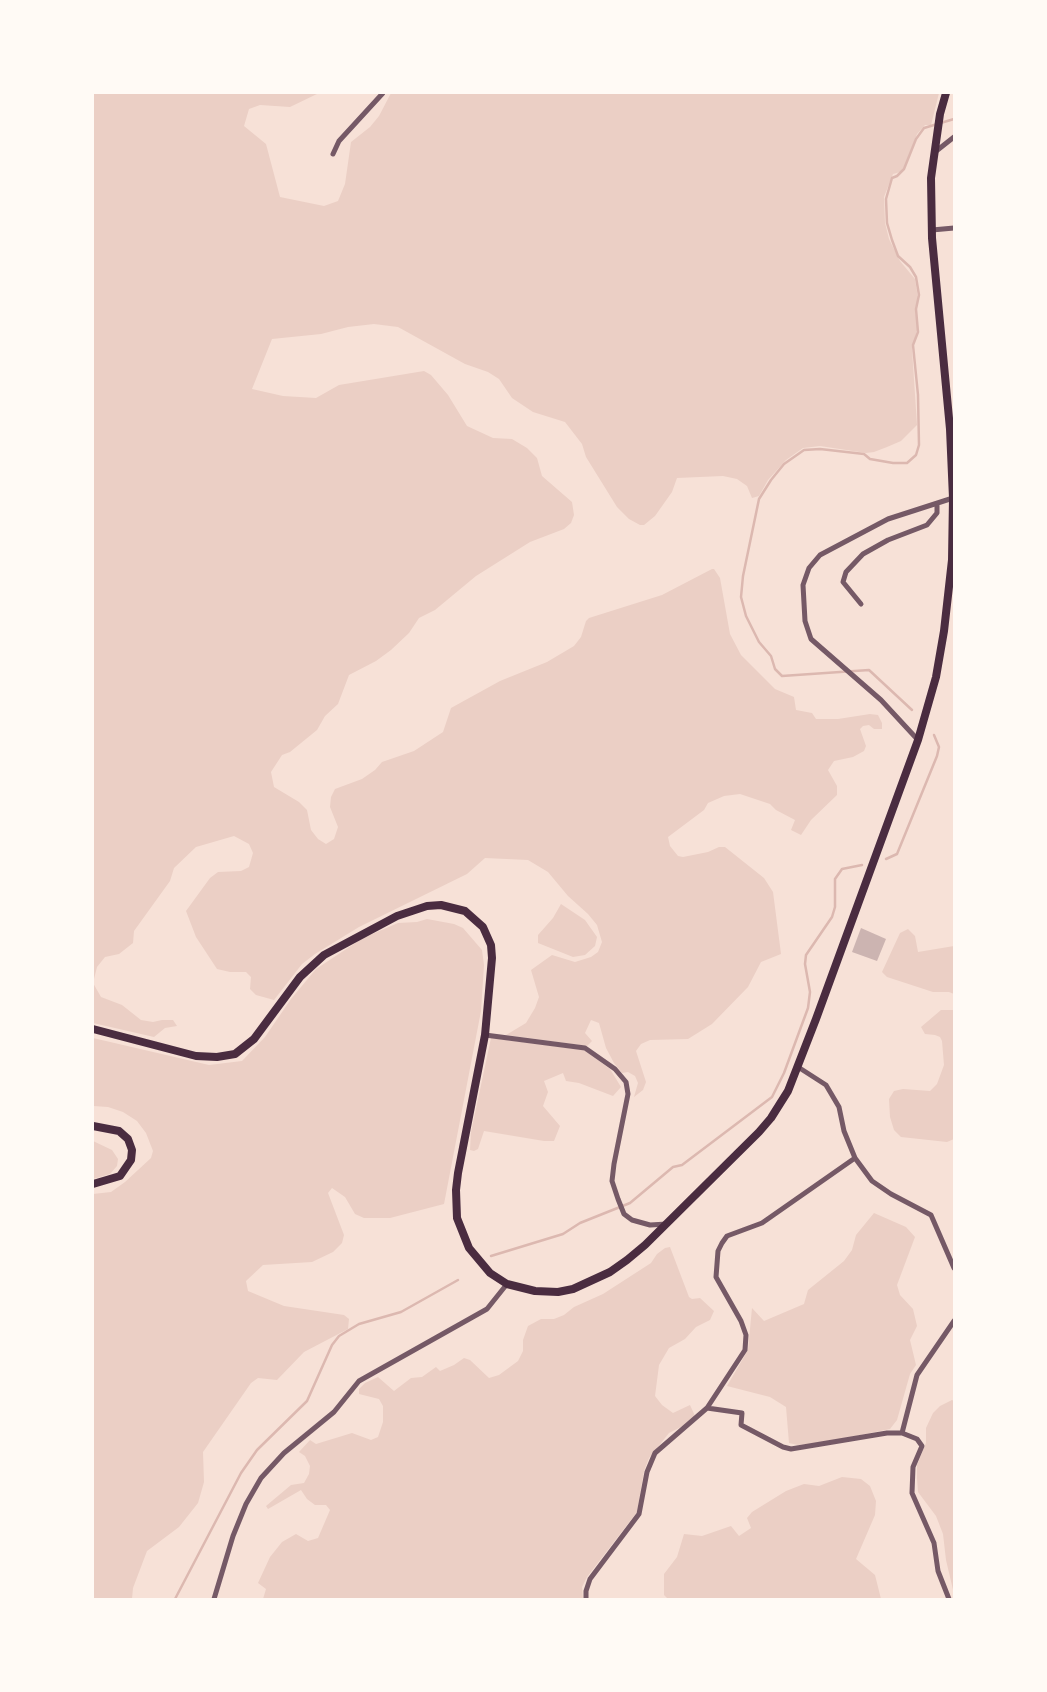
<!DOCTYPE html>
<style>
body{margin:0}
#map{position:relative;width:1047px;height:1692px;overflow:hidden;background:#f7e1d7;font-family:Overpass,sans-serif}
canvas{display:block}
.frame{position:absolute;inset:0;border:94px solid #fffaf5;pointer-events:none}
</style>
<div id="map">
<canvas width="1047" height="1692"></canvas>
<div class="frame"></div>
</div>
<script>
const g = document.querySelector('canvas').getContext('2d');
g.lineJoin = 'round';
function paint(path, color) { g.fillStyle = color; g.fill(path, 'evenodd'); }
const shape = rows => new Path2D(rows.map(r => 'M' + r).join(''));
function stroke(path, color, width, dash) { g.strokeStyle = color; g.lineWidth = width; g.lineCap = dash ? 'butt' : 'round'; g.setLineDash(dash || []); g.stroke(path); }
const green = shape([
 [93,93,319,93,290,107,260,105,249,109,244,126,266,144,280,197,324,206,338,201,345,184,351,142,370,127,379,116,391,93,939,93,931,125,925,125,917,134,905,166,900,172,893,174,884,197,885,223,889,239,900,261,915,279,918,298,915,309,918,327,912,349,917,425,901,441,887,447,874,452,866,453,820,446,803,448,786,460,768,480,759,496,752,498,747,486,737,479,723,476,677,478,672,492,655,516,644,525,640,525,629,519,617,507,586,457,582,444,565,422,533,412,512,398,499,379,488,372,465,364,398,327,374,324,348,327,321,334,272,339,252,389,283,396,316,398,339,385,424,371,431,375,448,395,467,426,493,438,512,439,527,448,537,458,542,476,572,502,574,515,571,523,564,529,530,542,476,576,435,610,419,618,409,633,391,650,376,661,349,675,338,704,325,716,317,730,290,752,282,755,271,772,274,787,299,802,307,810,311,830,318,839,326,844,334,839,338,827,330,807,331,797,335,789,362,779,375,770,382,762,414,751,443,732,451,708,500,681,547,662,574,646,581,637,586,621,589,618,662,595,712,569,714,569,720,578,730,634,741,655,775,689,794,697,796,710,812,713,816,719,838,719,870,714,878,715,882,723,882,729,874,729,869,725,863,726,860,729,866,746,864,751,853,757,834,761,828,770,837,786,837,795,811,820,801,835,791,830,795,820,776,810,770,804,740,794,724,796,708,803,704,810,668,837,670,846,678,856,683,857,708,852,719,847,725,847,764,878,773,892,781,954,761,962,748,987,712,1024,688,1039,650,1040,641,1044,636,1051,646,1082,643,1090,634,1097,638,1083,635,1076,628,1072,622,1073,614,1063,606,1048,599,1023,591,1020,585,1033,592,1041,587,1046,506,1035,526,1023,535,1008,539,997,531,970,552,955,575,962,591,957,598,952,602,942,597,925,588,914,568,896,548,872,528,860,485,858,467,874,359,927,315,954,302,964,274,1000,256,995,250,989,251,977,246,972,230,972,217,969,196,937,186,911,210,878,218,872,241,871,249,867,253,853,249,844,234,836,196,847,174,868,170,881,134,931,133,943,119,954,105,957,97,967,93,983,101,997,122,1005,141,1020,153,1022,162,1020,173,1020,177,1026,165,1028,154,1037,93,1023],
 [561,904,585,920,597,937,595,946,585,955,573,957,538,943,538,935,553,918],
 [427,919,454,924,463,928,482,950,484,965,481,1011,444,1204,390,1218,364,1218,355,1214,345,1197,332,1188,328,1193,344,1235,342,1243,333,1252,312,1262,263,1265,246,1281,248,1291,284,1306,344,1315,349,1319,348,1329,304,1352,277,1380,258,1378,251,1383,203,1452,204,1482,198,1503,179,1527,147,1551,133,1588,132,1599,93,1599,93,1194,111,1192,125,1182,151,1158,153,1151,146,1133,137,1121,123,1112,108,1107,93,1106,93,1038,209,1065,242,1061,265,1037,291,999,316,969,363,938,398,923,417,922],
 [908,929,915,936,918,952,954,946,954,994,949,992,933,992,887,977,882,972,900,933],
 [941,1010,954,1010,954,1139,947,1142,901,1137,894,1130,890,1117,889,1099,894,1091,903,1089,930,1091,937,1084,944,1065,942,1041,940,1037,935,1035,925,1034,921,1027],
 [491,1038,584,1050,610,1069,621,1087,613,1096,579,1083,566,1081,563,1073,544,1081,548,1092,543,1106,560,1126,554,1141,544,1141,484,1131,478,1149,474,1151,470,1150,471,1132],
 [93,1141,112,1150,118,1159,117,1166,110,1174,93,1179],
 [874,1213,906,1227,915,1237,897,1285,900,1295,913,1309,917,1326,910,1340,916,1365,910,1374,897,1420,890,1429,821,1443,798,1445,789,1443,786,1407,770,1397,727,1386,748,1350,752,1308,764,1321,804,1304,808,1290,844,1261,852,1250,856,1235],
 [670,1247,689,1297,692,1299,700,1298,714,1311,710,1320,696,1327,685,1339,669,1348,659,1365,655,1396,662,1405,673,1413,690,1405,695,1416,685,1425,669,1433,649,1458,644,1471,637,1512,587,1577,582,1587,583,1599,263,1599,266,1589,258,1583,270,1557,282,1542,296,1534,308,1541,318,1538,330,1510,326,1505,315,1505,307,1499,301,1490,268,1509,266,1506,291,1485,304,1483,309,1474,310,1466,305,1456,299,1452,310,1440,316,1444,352,1433,371,1440,378,1437,383,1422,383,1406,379,1399,359,1394,359,1389,365,1383,378,1377,394,1391,411,1378,422,1377,436,1367,440,1371,454,1365,464,1358,470,1360,489,1378,499,1375,518,1361,523,1351,523,1340,528,1326,541,1319,554,1319,564,1315,574,1307,603,1294,651,1263,657,1254,665,1248],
 [952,1400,954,1401,954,1594,946,1560,943,1534,936,1516,918,1492,917,1478,917,1465,926,1443,926,1428,933,1413,940,1406],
 [842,1477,861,1479,870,1486,876,1501,875,1515,856,1559,875,1575,881,1599,668,1599,664,1595,664,1574,677,1557,684,1534,702,1536,731,1526,739,1536,751,1528,747,1518,752,1512,786,1491,804,1484,819,1486]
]);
const stream = shape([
 [912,710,869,670,782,676,775,669,771,656,759,642,746,616,741,597,743,576,759,499,771,480,784,464,804,450,820,449,864,454,870,459,893,463,907,463,916,455,919,445,918,395,913,345,918,332,916,309,919,295,916,277,910,267,898,256,892,240,887,223,886,199,892,178,897,176,904,169,916,139,924,128,954,119],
 [886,859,897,854,937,756,939,747,934,735],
 [491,1256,563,1234,580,1223,630,1203,673,1167,682,1165,772,1097,784,1073,808,1008,810,992,805,964,806,955,832,917,835,907,835,879,842,869,862,865],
 [175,1599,241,1473,257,1450,307,1401,332,1345,339,1336,359,1324,401,1312,458,1280]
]);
const building = shape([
 [861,928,886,939,877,961,852,952]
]);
const minor = shape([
 [935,152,954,137],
 [333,154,339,141,383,93],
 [932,230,954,228],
 [861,604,843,582,846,572,863,554,888,540,927,525,937,513,937,503],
 [918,740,881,700,811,639,805,621,803,585,809,568,820,555,888,519,953,498],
 [485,1035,585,1048,615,1069,626,1082,628,1094,614,1164,612,1181,618,1199,624,1214,632,1220,650,1225,667,1224],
 [798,1067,826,1085,839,1107,844,1131,855,1158,872,1181,891,1194,931,1215,954,1268],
 [707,1408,742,1413,741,1425,783,1447,791,1449,887,1433,902,1433,917,1439,922,1446,913,1467,912,1493,934,1543,938,1571,949,1599],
 [902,1433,917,1375,954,1321],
 [214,1599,233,1536,246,1504,261,1478,284,1453,334,1412,359,1381,487,1309,507,1284],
 [586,1599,586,1591,590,1579,639,1514,647,1472,655,1453,707,1408,745,1350,746,1335,741,1321,716,1277,718,1251,722,1243,727,1236,762,1223,855,1158]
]);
const trunk = shape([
 [93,1029,196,1056,217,1057,235,1054,254,1039,300,977,324,955,397,916,427,906,441,905,465,911,483,927,491,945,492,958,485,1035,458,1173,456,1190,457,1218,469,1248,490,1273,507,1284,535,1291,558,1292,573,1289,610,1272,627,1260,645,1245,759,1132,771,1118,788,1091,816,1019,918,740,936,677,944,631,952,560,953,498,950,429,932,238,931,178,940,114,946,93],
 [93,1126,119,1131,128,1139,132,1150,131,1160,120,1176,93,1184]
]);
paint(green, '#ebcfc5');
stroke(stream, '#dcb8b0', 2.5);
paint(building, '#ccb4b1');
stroke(minor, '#755966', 5);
stroke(trunk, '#4a2c40', 8);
</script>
